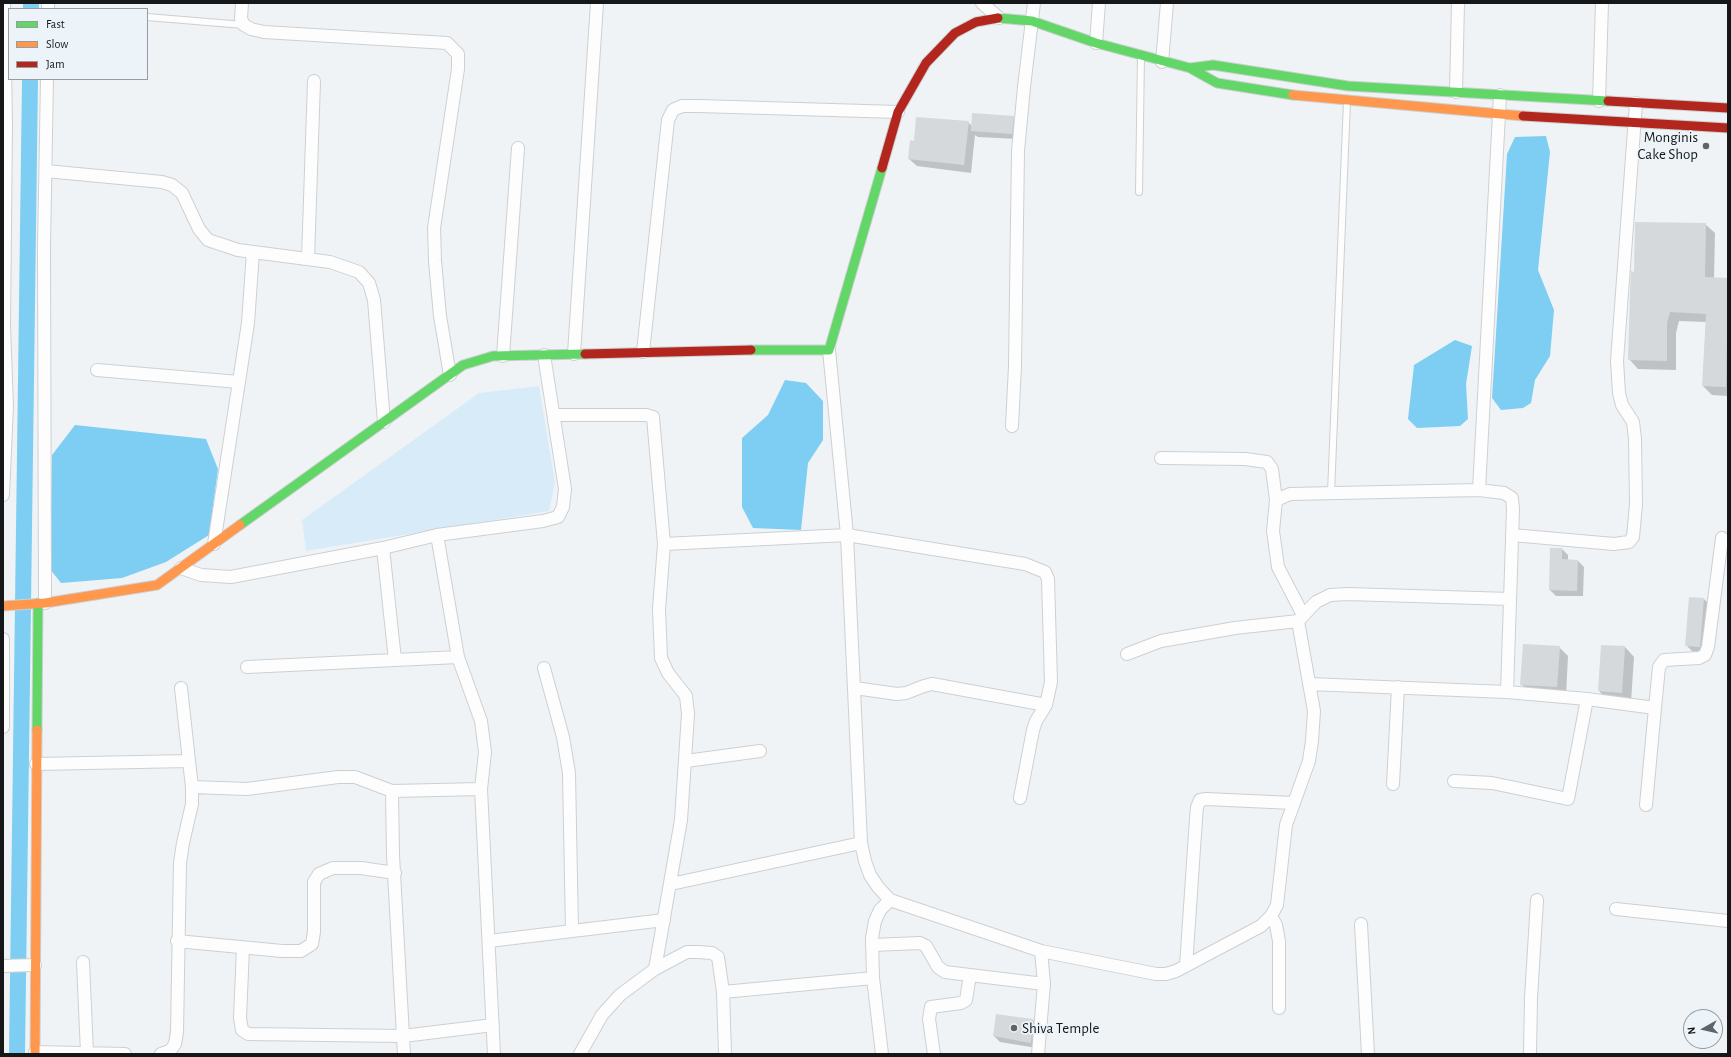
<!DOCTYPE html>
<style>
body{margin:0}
#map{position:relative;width:1731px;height:1057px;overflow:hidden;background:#eff3f6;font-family:"Alegreya Sans",sans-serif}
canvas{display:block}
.frame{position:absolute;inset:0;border:4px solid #151719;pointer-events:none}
.legend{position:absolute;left:8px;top:8px;width:140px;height:72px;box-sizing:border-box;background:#ecf4f9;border:1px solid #969c9f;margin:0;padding:5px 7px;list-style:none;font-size:12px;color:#151719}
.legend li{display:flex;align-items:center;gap:8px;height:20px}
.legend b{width:20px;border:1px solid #969c9f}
.north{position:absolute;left:1683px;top:1009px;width:40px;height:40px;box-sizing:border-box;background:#ecf4f9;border:1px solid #969c9f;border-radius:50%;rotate:262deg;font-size:11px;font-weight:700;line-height:16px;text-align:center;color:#151719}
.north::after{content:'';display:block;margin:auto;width:14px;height:18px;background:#616466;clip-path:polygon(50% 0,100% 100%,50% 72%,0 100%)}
</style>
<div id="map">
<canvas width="1731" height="1057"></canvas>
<div class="frame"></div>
<ul class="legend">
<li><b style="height:5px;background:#63d668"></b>Fast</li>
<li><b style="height:5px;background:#ff974d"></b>Slow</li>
<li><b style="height:5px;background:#b3261e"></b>Jam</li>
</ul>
<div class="north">N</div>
</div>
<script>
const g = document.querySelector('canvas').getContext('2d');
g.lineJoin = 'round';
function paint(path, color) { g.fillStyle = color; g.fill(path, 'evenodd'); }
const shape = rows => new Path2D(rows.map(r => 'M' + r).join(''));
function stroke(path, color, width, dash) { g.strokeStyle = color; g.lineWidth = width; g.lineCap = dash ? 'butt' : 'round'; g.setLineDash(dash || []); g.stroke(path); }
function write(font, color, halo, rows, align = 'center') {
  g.font = font + ' "Alegreya Sans",sans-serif'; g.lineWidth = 3.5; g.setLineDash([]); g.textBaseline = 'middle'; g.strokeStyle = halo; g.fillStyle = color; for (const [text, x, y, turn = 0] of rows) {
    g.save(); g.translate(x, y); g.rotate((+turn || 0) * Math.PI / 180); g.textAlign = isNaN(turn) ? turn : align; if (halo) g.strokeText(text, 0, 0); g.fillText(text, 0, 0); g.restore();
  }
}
const green = shape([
 [539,386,555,483,549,511,306,551,302,520,479,393]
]);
const water = shape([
 [1546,136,1550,152,1538,270,1554,310,1550,356,1535,380,1531,403,1523,408,1501,410,1492,398,1507,154,1515,137],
 [1455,340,1472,346,1466,384,1468,419,1460,426,1417,428,1408,419,1414,365],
 [785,380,806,383,823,401,823,440,808,463,801,530,753,528,742,507,742,438,768,415],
 [75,425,206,439,218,469,209,535,166,562,122,578,61,583,50,569,52,455]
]);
const shadow = shape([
 [1013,117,1019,123,1018,139,978,137,975,135,971,173,917,166,909,159,915,142,968,122,972,126],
 [1705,224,1715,233,1714,278,1728,279,1728,396,1712,395,1703,386,1706,322,1679,321,1676,333,1676,370,1638,369,1629,359,1635,273],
 [1562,549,1568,555,1568,560,1578,561,1584,567,1583,596,1556,596,1550,590],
 [1690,598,1704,599,1710,605,1706,653,1692,651,1686,645],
 [1602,646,1625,647,1634,657,1631,702,1608,700,1599,691],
 [1559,647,1568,656,1566,696,1531,694,1521,684],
 [997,1015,1033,1020,1039,1026,1037,1048,1000,1042,994,1036]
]);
const canal = shape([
 [31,9,31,3],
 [17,1054,30,79]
]);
const building = shape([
 [972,113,1014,116,1012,134,971,131],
 [916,117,969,121,964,165,908,159,910,140,914,141],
 [1635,222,1706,223,1705,277,1728,278,1726,387,1702,386,1706,314,1670,312,1667,323,1667,361,1628,360,1630,292,1631,271,1634,272],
 [1550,548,1562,548,1562,559,1578,560,1577,591,1549,590],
 [1689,597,1704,598,1700,647,1685,646],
 [1523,644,1560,646,1557,687,1520,685],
 [1601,645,1625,646,1622,693,1598,691],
 [996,1014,1033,1019,1031,1043,993,1036]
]);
const lane = shape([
 [147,17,244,25],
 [1139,192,1141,55],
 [1331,493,1347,101]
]);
const street = shape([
 [48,3,48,9],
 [242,3,241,19,244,25,251,29,264,32,447,43,458,54,458,69,434,228,435,261,440,316,450,375],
 [982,3,999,18],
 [1096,43,1099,3],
 [1162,62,1167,3],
 [1456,92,1458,3],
 [1599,101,1602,3],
 [46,171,162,182,172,185,182,193,199,229,208,240,238,250,330,262,359,272,369,283,374,300,384,422],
 [308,259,314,81],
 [829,350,847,535,861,843,865,861,870,875,878,887,890,900,1041,951,1156,974,1166,974,1176,971,1261,926,1271,916,1277,905,1286,825,1309,761,1312,741,1314,711,1298,621],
 [643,352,668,120,673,110,682,106,699,106,898,112],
 [574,354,597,3],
 [503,356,518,148],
 [97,370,239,382],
 [554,415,646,415,653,417,664,544,659,609,661,658,668,673,686,696,688,714,681,820,655,969],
 [1012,426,1015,366,1018,151,1024,87,1034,3],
 [1161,458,1245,459,1267,462,1272,469,1276,500],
 [1479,490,1500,95],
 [3,495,7,406,4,326,6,124,4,3],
 [1512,535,1614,544,1629,542,1633,537,1636,504,1635,439,1633,422,1622,405,1619,393,1617,361,1636,103],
 [214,544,248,323,253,252],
 [664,544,847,535,1025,564,1045,572,1048,579,1051,682,1046,705,1036,721,1033,730,1020,798],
 [383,548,437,535,543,521,558,517,563,507,565,489,544,355],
 [181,568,201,575,231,577,383,548,395,660,247,667],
 [45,603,44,247,47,79],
 [1303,615,1278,567,1273,531,1276,500,1290,494,1479,490,1504,493,1512,498,1513,509,1507,692,1309,684],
 [3,639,3,727],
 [1127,654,1161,641,1235,628,1298,621,1316,602,1330,595,1348,594,1510,599],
 [458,657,481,721,485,752,481,789],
 [395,660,458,657,437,535],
 [544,668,563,737,569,773,572,931],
 [181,688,189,761],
 [855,688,897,694,906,693,924,686,932,684,1046,705],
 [1507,692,1587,699,1655,708,1646,805],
 [1655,708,1659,667,1664,660,1699,658,1705,655,1708,647,1722,538],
 [686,761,760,751],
 [36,764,189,761,192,787,247,789,338,777,355,777,392,791,481,789,494,1054],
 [1454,781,1492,783,1568,799,1587,699],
 [1393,784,1398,687],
 [392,791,393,855,404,1054],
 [671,884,861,843],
 [1616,909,1728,921],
 [1271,916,1276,925,1279,941,1279,1008],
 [1361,924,1368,1054],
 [177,941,282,951,301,951,312,944,314,932,314,882,319,874,333,868,361,868,395,873],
 [489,941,664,920],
 [872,945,920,943,926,946,938,967,945,972,1044,984],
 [243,948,240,1018,242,1030,248,1034,403,1036,493,1025],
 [83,962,87,1053],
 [3,966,35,965],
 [1186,966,1196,819,1197,807,1200,800,1206,799,1293,803],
 [723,992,873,978],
 [35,1052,125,1054],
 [161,1054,170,1051,175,1044,177,1032,180,863,183,843,192,804,192,787],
 [580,1054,602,1015,620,995,655,969,687,952,698,952,712,953,718,957,723,992,725,1054],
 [882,1054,873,978,872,938,875,921,880,910,890,900],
 [934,1054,929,1019,931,1007,961,1003,966,1000,970,975],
 [1038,1054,1044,984,1041,951],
 [1530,1054,1531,998,1537,900]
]);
const fast = shape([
 [998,18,1032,21,1096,43,1190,68,1217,83,1293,95],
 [1190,68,1213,65,1348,86,1608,101],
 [751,350,829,350,882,168],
 [240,525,463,365,493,356,585,354],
 [37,730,38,603]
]);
const slow = shape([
 [1293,95,1523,116],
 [3,606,45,603,157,585,240,525],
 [35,1054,37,730]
]);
const jam = shape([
 [1608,101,1728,108],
 [1523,116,1728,128],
 [882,168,898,112,926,63,955,33,976,22,998,18],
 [585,354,751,350]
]);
const markers = [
 [1706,146,4,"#616466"],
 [1014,1028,4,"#616466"]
];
const poiNames = [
 ["Monginis",1698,137],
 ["Cake Shop",1698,154],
 ["Shiva Temple",1022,1028,"left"]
];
paint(green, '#d7ecf8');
paint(water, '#7dcef2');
paint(shadow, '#0003');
stroke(canal, '#7dcef2', 16);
paint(building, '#d6d9db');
stroke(lane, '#cdd0d2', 8);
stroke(street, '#cdd0d2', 14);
stroke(fast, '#cdd0d2', 11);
stroke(slow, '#cdd0d2', 11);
stroke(jam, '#cdd0d2', 11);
stroke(lane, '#fdfdfe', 6);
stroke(street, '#fdfdfe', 12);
stroke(fast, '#63d668', 9);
stroke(slow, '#ff974d', 9);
stroke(jam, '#b3261e', 9);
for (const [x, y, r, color] of markers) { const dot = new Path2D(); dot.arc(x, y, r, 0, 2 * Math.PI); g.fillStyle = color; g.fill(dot); stroke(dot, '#ecf4f9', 1.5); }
write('15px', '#151719', '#ecf4f9', poiNames, 'right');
</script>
